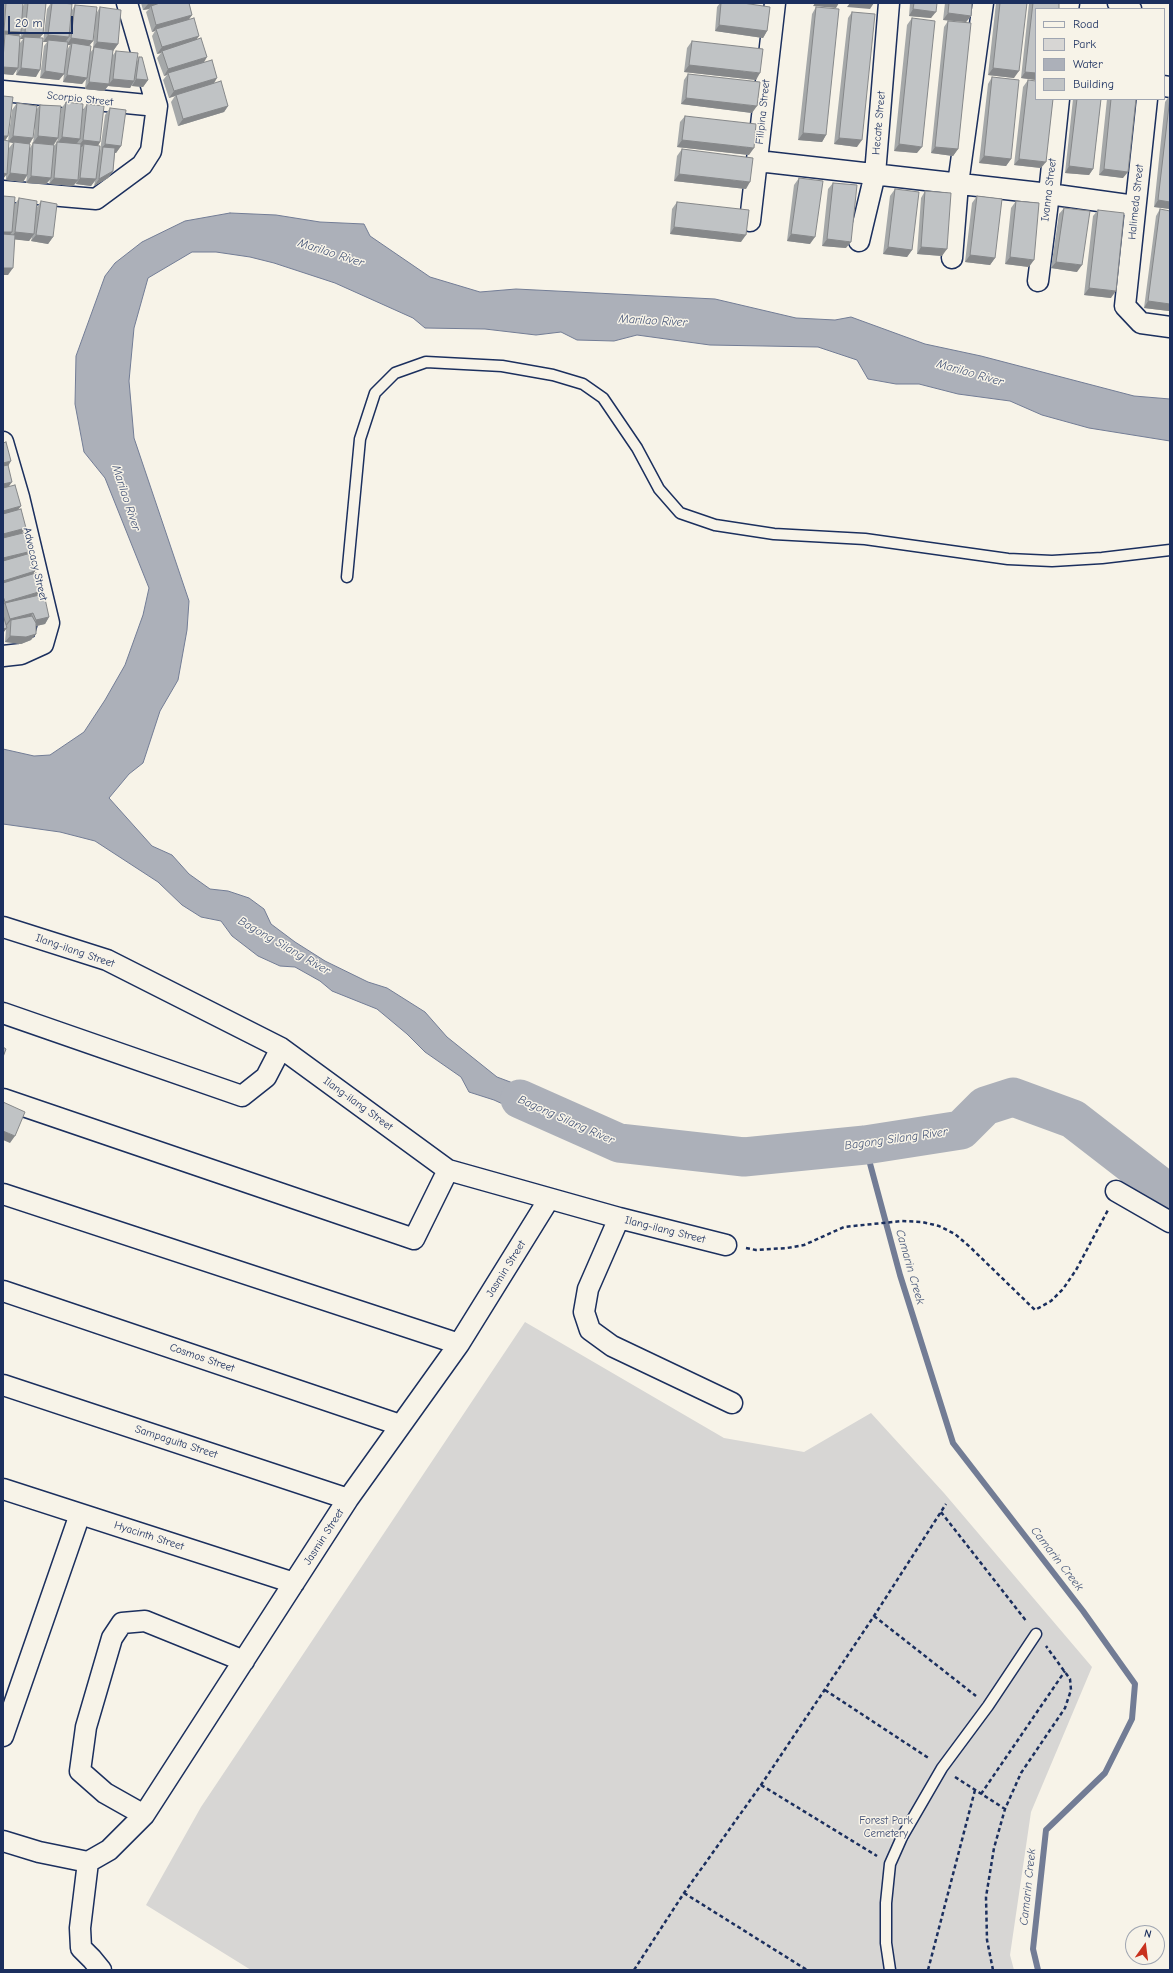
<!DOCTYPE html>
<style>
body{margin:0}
#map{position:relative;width:1173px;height:1973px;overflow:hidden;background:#f7f3e8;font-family:"Comic Neue",sans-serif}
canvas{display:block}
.frame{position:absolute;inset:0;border:4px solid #1b2f5e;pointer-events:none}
.legend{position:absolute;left:1035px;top:8px;width:130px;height:92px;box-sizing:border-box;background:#f7f3e8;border:1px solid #9fa5b1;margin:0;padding:5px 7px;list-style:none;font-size:12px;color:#1b2f5e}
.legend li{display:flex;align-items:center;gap:8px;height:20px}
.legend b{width:20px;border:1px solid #9fa5b1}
.north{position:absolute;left:1125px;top:1925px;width:40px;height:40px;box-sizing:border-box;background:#f7f3e8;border:1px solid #9fa5b1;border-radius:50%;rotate:14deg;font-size:11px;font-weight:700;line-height:16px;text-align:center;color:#1b2f5e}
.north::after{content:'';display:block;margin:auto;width:14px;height:18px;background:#c8321e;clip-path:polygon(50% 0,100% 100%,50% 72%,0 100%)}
.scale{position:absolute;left:8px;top:16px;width:65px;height:18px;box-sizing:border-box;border:2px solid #1b2f5e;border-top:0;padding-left:5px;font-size:12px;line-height:14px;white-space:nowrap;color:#1b2f5e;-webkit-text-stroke:3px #f7f3e8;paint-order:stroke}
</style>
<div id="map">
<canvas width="1173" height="1973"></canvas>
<div class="frame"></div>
<ul class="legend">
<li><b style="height:5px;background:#f7f3e8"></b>Road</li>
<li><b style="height:11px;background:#d7d6d4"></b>Park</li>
<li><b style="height:11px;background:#acb0b9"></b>Water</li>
<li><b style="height:11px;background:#c0c3c5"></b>Building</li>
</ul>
<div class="north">N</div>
<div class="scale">20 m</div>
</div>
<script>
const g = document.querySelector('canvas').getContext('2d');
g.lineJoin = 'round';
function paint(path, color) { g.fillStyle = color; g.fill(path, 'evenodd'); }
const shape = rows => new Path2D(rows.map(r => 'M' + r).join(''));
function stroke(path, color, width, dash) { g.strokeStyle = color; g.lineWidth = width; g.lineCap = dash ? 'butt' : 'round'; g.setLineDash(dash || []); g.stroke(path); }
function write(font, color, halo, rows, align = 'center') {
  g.font = font + ' "Comic Neue",sans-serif'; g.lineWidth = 3; g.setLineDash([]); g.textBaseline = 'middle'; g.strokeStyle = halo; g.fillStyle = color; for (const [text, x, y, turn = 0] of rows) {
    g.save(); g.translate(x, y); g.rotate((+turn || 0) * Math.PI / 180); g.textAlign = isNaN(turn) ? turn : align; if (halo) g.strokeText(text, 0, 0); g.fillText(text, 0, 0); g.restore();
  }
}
const green = shape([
 [525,1322,724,1438,804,1452,871,1413,944,1493,1092,1667,1031,1812,1010,1955,1014,1970,251,1970,146,1905,201,1807]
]);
const water = shape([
 [230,213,276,215,320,222,364,224,370,236,430,277,480,292,516,289,715,299,796,318,835,320,851,317,925,344,981,356,1134,396,1170,399,1170,441,1089,428,1042,415,1010,401,958,394,919,384,896,384,868,379,857,360,818,347,710,345,637,335,614,341,577,340,561,332,536,335,485,329,425,328,413,318,335,283,274,263,250,257,216,252,192,252,148,278,134,328,129,381,134,438,189,601,187,630,178,680,160,711,143,763,129,774,109,798,152,846,172,855,189,874,210,889,228,891,249,898,264,909,271,924,295,942,325,961,368,982,387,988,425,1012,447,1037,497,1077,550,1097,574,1111,564,1132,494,1100,469,1092,461,1077,425,1052,407,1034,377,1009,332,991,320,981,295,967,280,966,258,956,232,936,221,921,201,917,182,905,158,882,95,841,60,832,3,824,3,749,34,756,50,755,84,732,105,700,125,665,143,615,149,588,105,478,84,452,75,404,76,356,105,276,115,263,142,242,185,221,230,213]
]);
const stream = shape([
 [865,1145,900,1275,953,1443,1083,1611,1135,1684,1132,1719,1105,1773,1046,1830,1033,1949,1038,1970],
 [1168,1192,1170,1199]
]);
const river = shape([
 [520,1099,619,1143,744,1157,865,1145,961,1130,985,1106,1013,1097,1073,1119,1170,1194]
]);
const path = shape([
 [746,1248,756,1250,787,1248,804,1245,844,1227,902,1221,922,1222,939,1226,955,1234,970,1247,1035,1310,1051,1301,1063,1289,1076,1270,1108,1210],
 [941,1512,1027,1622],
 [874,1616,976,1696],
 [825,1690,930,1759],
 [955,1777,1005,1809],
 [761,1785,877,1856],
 [981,1794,1065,1671],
 [684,1893,807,1970],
 [634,1970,684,1893,761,1785,874,1616,946,1504],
 [928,1970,975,1790],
 [993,1970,987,1940,986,1897,994,1848,1005,1809,1021,1773,1065,1708,1071,1690,1070,1679,1046,1646]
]);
const service = shape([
 [347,577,360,439,375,393,395,373,426,362,502,366,553,375,583,384,603,398,637,448,659,489,680,513,715,525,774,534,865,539,1008,559,1052,561,1102,558,1170,550],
 [890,1970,886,1943,886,1903,890,1864,902,1837,942,1768,988,1706,1036,1634]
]);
const minor = shape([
 [1118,3,1131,9],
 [1068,9,1069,3],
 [1164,86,1170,87],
 [3,91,157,106],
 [1147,99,1125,306,1141,323,1170,327],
 [758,161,1049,194,1135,206],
 [3,191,96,199,142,165,151,151,157,106,127,3],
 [750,221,775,3],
 [859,241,875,174,889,3],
 [952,258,958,184,983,3],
 [1038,281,1049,194,1059,99],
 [3,442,19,497,49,623,43,644,21,654,3,656],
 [3,927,107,960,281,1048,448,1170,619,1218,726,1245],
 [3,1013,242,1096,266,1077,281,1048],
 [3,1099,414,1239,448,1170],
 [1116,1191,1170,1222],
 [3,1194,459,1344],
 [619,1218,588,1289,584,1312,590,1330,612,1346,732,1403],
 [3,1291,400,1425],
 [3,1385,348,1499],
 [3,1489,294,1583],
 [3,1736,80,1514],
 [144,1815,105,1793,80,1771,86,1727,112,1638,122,1623,145,1621,244,1661],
 [3,1841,39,1852,88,1862],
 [88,1862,109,1850,144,1815,348,1499,459,1344,549,1199],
 [88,1862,80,1928,81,1948,92,1959,101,1970]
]);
const wall = shape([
 [3,3,23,3,23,6,25,3,46,3,40,38,36,77,16,75,17,69,13,75,3,74],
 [21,33,20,39,23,39,20,43,19,36],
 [51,3,62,3,72,10,75,5,96,14,100,7,118,44,113,51,113,55,116,51,137,61,139,57,148,80,143,87,132,86,132,85,130,88,108,86,104,91,85,89,86,79,82,84,63,82,64,74,59,80,40,78,44,46,47,42,43,42,47,9],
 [95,24,93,49,90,53,89,46,93,41],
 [67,45,70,45,67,50],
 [141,3,189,3,192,15,189,19,204,62,213,84,228,106,224,112,178,126,171,102,175,96,169,98,163,80,167,75,164,76,157,58,161,53,157,54,152,36,155,31,152,32,146,12,149,9,143,10],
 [720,3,743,3,767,31,763,38,715,31,717,7],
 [910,3,937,3,931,18,909,16],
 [945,3,972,3,971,16,966,22,943,20],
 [996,3,1027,3,1014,78,988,75],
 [1029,3,1059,3,1036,80,1021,78],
 [816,7,826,135,822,142,798,140,812,14],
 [852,12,857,147,834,144,848,18],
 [912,18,917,153,894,151,907,25],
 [948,21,958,149,953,156,931,153,944,27],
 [692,41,756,80,684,72,687,48],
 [688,74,752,113,681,104,684,80],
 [992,77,1011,159,1006,166,979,163,988,84],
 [1028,80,1041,168,1014,165,1023,87],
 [1170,95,1170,209,1154,207,1165,102],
 [3,96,8,136,5,141,8,141,12,110,17,103,36,110,40,105,59,127,61,109,66,102,82,111,87,104,100,142,98,146,99,152,100,151,105,115,110,108,121,146,116,153,115,153,113,171,108,178,94,186,95,181,91,186,76,184,76,183,73,186,49,184,50,180,46,184,26,183,27,176,23,182,6,180,6,174,3,179],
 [35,127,33,143,30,148,29,144],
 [58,138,57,142,54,146,54,145],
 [9,142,13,143,9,148],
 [1073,99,1101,99,1093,169,1089,175,1065,173],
 [1107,99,1136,99,1123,178,1099,175],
 [685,116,749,155,677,147,680,122],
 [682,149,746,189,674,181,677,156],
 [799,178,810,244,787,241,794,185],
 [833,183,846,248,822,246,828,189],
 [895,189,912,250,907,257,883,254,890,196],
 [925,191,942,256,917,254,921,198],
 [3,196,15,204,19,198,37,207,41,201,53,237,48,244,31,241,32,237,29,241,15,239,8,275,3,275],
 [977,196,995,258,990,265,965,262,972,203],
 [1016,201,1029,267,1005,264,1011,208],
 [677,202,741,242,670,234,672,209],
 [1064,208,1077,272,1051,268,1059,214],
 [1160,209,1169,311,1144,308,1156,216],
 [1098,210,1111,298,1084,295,1093,216],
 [3,443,8,466,8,487,21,506,18,510,26,528,22,533,32,551,30,553,35,571,33,574,38,596,49,617,45,624,36,626,31,640,21,644,5,642,6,629,3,633]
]);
const shadedWall = shape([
 [150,3,169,3,151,6,149,9,143,10,148,4],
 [815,3,839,3,836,8,813,6],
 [850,3,874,3,870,9,847,7],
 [913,9,936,12,931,18,909,16],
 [948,13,971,16,966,22,943,20],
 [192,15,187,22,156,29,155,31,152,32,156,25],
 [719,25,767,31,763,38,715,31],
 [4,31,21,32,16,39,5,34,3,37,3,33],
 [25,32,43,34,38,40,24,37,23,39,20,39],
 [48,35,69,37,64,44,48,40,47,42,43,42],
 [199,36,194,43,162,51,161,53,157,54,162,47],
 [71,38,93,41,88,47,72,43,70,45,67,45],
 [97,42,118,44,113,51,94,47,92,49],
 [207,57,203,64,168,73,167,75,164,76,168,69],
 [689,65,760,73,756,80,684,72],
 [3,67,18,68,13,75,3,74],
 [21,68,40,70,36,77,16,75],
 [993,68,1019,71,1014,78,988,75],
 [45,71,64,74,59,80,40,78],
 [1025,72,1036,73,1036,80,1021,78],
 [67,75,87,78,82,84,63,82],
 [217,78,213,85,176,95,175,96,169,98,174,91],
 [113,79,134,81,130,88,108,86,104,91,85,89,89,82,109,84],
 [136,79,148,80,143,87,132,86],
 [686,98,757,106,752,113,681,104],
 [228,106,224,112,178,126,183,119],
 [803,133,826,135,822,142,798,140],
 [3,136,8,136,3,143],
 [13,136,33,138,29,145,14,142,13,143,8,142],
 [38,136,58,138,53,145,33,143],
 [62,137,80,139,75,146,57,144],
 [839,138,862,140,857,147,834,144],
 [83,140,100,142,96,149,84,144,82,147,78,147],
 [682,140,754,148,749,155,677,147],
 [105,144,121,146,116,153,102,151,103,147,100,151],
 [899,144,922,147,917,153,894,151],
 [935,147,958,149,953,156,931,153],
 [984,156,1011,159,1006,166,979,163],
 [1019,159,1046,162,1041,168,1014,165],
 [1069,166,1093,169,1089,175,1065,173],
 [1104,169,1128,172,1123,178,1099,175],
 [113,171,108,178,94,186,99,179],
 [3,173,7,174,3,179],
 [10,173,27,175,23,182,6,180],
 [679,174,750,182,746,189,674,181],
 [31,176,51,178,46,184,26,183],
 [54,178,78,180,73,186,49,184],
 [80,178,96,179,91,186,76,184],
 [1158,200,1170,202,1170,209,1154,207],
 [674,227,746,235,741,242,670,234],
 [3,232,12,232,7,239,3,239],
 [15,232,34,234,29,241,10,239],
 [791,234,815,237,810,244,787,241],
 [36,235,53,237,48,244,31,241],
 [827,239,851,242,846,248,822,246],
 [888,247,912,250,907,257,883,254],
 [921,247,947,249,942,256,917,254],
 [970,255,995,258,990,265,965,262],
 [1010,257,1034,260,1029,267,1005,264],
 [1056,262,1082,265,1077,272,1051,268],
 [3,268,13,268,8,275,3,275],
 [1089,288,1116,291,1111,298,1084,295],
 [1148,301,1170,304,1170,309,1169,311,1144,308],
 [11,461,7,468,3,469,3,463],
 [12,482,7,489,3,490,3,484],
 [21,506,16,512,3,516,3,511],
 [26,528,21,534,3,539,3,534],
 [32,551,27,558,3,564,3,558],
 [35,571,30,578,3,586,3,581],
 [42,591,37,597,5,603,3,606,3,604,5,602],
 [33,613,28,620,11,620,7,625,5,626,10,619],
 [49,617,45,624,32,627,36,620],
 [7,628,3,633,3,629],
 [36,634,31,640,21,644,5,642,10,636],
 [3,1131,15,1136,10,1143,3,1140]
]);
const building = shape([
 [6,3,23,3,21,32,4,31,6,3],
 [28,3,46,3,43,34,25,32,28,3],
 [52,3,62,3,72,4,69,37,48,35,52,3],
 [160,3,189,3,192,15,156,25,151,6,160,3],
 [721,3,743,3,770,7,767,31,719,25,721,3],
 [914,3,937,3,936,12,913,9,914,3],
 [949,3,972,3,971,16,948,13,949,3],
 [1000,3,1027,3,1019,71,993,68,1000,3],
 [1033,3,1059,3,1059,9,1036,9,1036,73,1025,72,1033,3],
 [75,5,97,7,93,41,71,38,75,5],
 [100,7,121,10,118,44,97,42,100,7],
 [816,7,839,9,826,135,803,133,816,7],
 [852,12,875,14,862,140,839,138,852,12],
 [194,18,199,36,162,47,156,29,194,18],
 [912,18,935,21,922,147,899,144,912,18],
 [948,21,971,23,958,149,935,147,948,21],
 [5,34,20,36,18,68,3,67,3,59,5,34],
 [24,37,43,38,40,70,21,68,24,37],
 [201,38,207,57,168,69,162,51,201,38],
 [48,40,68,42,64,74,45,71,48,40],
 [692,41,763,49,760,73,689,65,692,41],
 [72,43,91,46,87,78,67,75,72,43],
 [94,47,113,50,109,84,89,82,94,47],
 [116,51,138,53,134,81,113,79,116,51],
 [139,57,142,57,148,80,136,79,139,57],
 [212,60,217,78,174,91,168,73,212,60],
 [688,74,760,82,757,106,686,98,688,74],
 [992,77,1019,80,1011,159,984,156,992,77],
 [1028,80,1036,81,1036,99,1053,99,1046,162,1019,159,1028,80],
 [221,81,228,106,183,119,176,95,221,81],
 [3,96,13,97,8,136,3,136,3,96],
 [1170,97,1170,202,1158,200,1170,97],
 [1077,99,1101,99,1093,169,1069,166,1077,99],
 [1111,99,1136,99,1128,172,1104,169,1111,99],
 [66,102,83,104,80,139,62,137,66,102],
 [17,103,37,106,33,138,13,136,17,103],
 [87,104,104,106,100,142,83,140,87,104],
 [40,105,61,106,58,138,38,136,40,105],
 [110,108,126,110,121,146,105,144,110,108],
 [685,116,756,124,754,148,682,140,685,116],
 [3,140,9,141,7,174,3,173,3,140],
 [14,142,30,144,27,175,10,173,14,142],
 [57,142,81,144,78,180,54,178,57,142],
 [33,143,54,145,51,178,31,176,33,143],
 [84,144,100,146,96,179,80,178,84,144],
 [103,147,115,148,113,171,99,179,103,147],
 [682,149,753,158,750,182,679,174,682,149],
 [799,178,823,181,815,237,791,234,799,178],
 [833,183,857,185,851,242,827,239,833,183],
 [895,189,919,192,912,250,888,247,895,189],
 [925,191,951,193,947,249,921,247,925,191],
 [3,196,15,197,12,232,3,232,3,196],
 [977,196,1002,199,995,258,970,255,977,196],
 [19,198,37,201,34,234,15,232,19,198],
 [41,201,57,204,53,237,36,235,41,201],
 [1016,201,1039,203,1034,260,1010,257,1016,201],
 [677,202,749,210,746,235,674,227,677,202],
 [1064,208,1090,211,1082,265,1056,262,1064,208],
 [1160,209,1170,211,1170,304,1148,301,1160,209],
 [1098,210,1124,213,1116,291,1089,288,1098,210],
 [3,234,15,235,13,268,3,268,3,234],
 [6,442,11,461,3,463,3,443,6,442],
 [8,465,12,482,3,484,3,466,8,465],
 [15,485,21,506,3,511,3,488,15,485],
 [21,509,26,528,3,534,3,514,21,509],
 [27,532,32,551,3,558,3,538,27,532],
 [31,553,35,571,3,581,3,561,31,553],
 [36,573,42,591,5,602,3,596,3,583,36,573],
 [44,594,49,617,36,620,33,613,10,619,5,603,44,594],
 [3,615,7,628,3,629,3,615],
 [32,616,36,623,36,634,26,637,10,636,11,620,32,616],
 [3,1047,6,1049,3,1057,3,1047],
 [3,1102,25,1112,15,1136,3,1131,3,1102]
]);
const streetNames = [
 ["Scorpio Street",80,99,6],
 ["Filipina Street",763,112,-84],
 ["Hecate Street",879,123,-85],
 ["Ivanna Street",1049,190,-83],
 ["Halimeda Street",1136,202,-84],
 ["Advocacy Street",35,564,77],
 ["Ilang-ilang Street",75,951,19],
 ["Ilang-ilang Street",358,1104,36],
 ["Ilang-ilang Street",665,1230,14],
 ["Jasmin Street",506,1269,-58],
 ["Cosmos Street",202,1358,19],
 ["Sampaguita Street",176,1442,18],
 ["Hyacinth Street",149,1536,18],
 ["Jasmin Street",324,1537,-57]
];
const parkNames = [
 ["Forest Park",886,1821],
 ["Cemetery",886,1834]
];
const waterNames = [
 ["Marilao River",331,253,18],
 ["Marilao River",653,321,3],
 ["Marilao River",970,373,16],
 ["Marilao River",126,498,72],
 ["Bagong Silang River",284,946,30],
 ["Bagong Silang River",566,1120,24],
 ["Bagong Silang River",896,1139,-8],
 ["Camarin Creek",910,1267,74],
 ["Camarin Creek",1057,1559,52],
 ["Camarin Creek",1028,1887,-84]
];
paint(green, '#d7d6d4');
paint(water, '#acb0b9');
stroke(water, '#727c95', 1);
stroke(stream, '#727c95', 6);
stroke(river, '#acb0b9', 39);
stroke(service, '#1b2f5e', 13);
stroke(minor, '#1b2f5e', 23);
stroke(path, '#1b2f5e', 2.5, [4, 3]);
stroke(service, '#f7f3e8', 10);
stroke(minor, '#f7f3e8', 20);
paint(wall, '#a5a8a9');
paint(shadedWall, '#86888a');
paint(building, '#c0c3c5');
stroke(building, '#86888a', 1);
write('11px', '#1b2f5e', '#f7f3e8', streetNames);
write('11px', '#415076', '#f7f3e8', parkNames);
write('italic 12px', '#465679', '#f7f3e8', waterNames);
</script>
